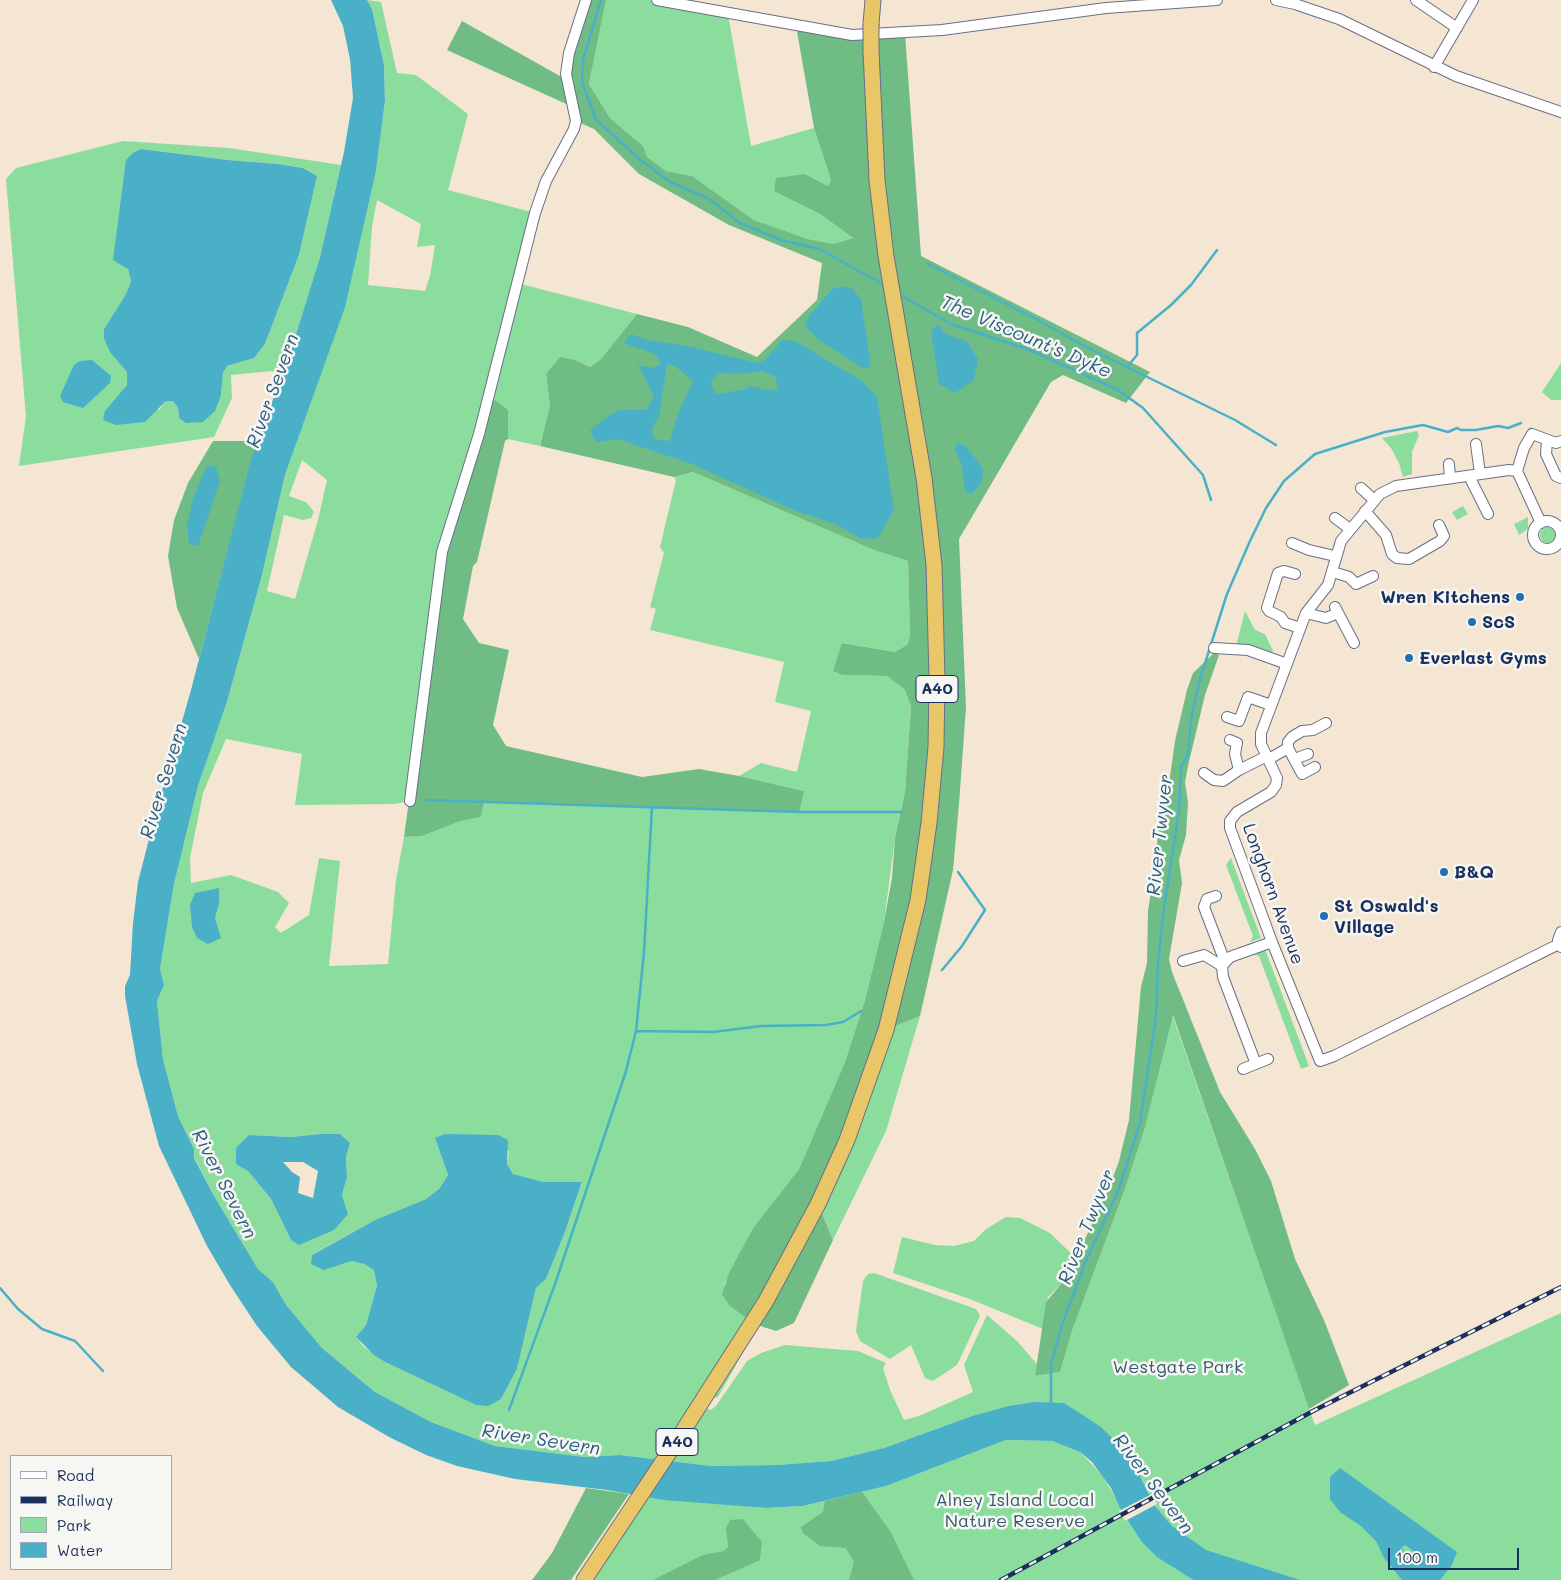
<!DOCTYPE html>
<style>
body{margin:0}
#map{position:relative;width:1561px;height:1580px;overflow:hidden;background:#f4e6d2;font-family:Mali,sans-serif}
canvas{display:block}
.legend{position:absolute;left:10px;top:1455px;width:162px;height:115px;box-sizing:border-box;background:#f6f6f2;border:1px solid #9ea6b7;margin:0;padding:6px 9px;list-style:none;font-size:15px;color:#1b2f5e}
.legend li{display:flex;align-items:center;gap:10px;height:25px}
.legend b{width:25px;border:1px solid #9ea6b7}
.scale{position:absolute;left:1388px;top:1548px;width:131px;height:22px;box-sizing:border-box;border:2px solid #1b2f5e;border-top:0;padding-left:6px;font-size:15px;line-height:18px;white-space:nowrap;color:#1b2f5e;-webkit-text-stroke:4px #f6f6f2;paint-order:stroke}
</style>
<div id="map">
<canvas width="1561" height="1580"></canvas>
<ul class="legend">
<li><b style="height:6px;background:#fff"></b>Road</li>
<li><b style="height:6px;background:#1b2f5e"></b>Railway</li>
<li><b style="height:14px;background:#8bdd9e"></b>Park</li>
<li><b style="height:14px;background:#49b0c8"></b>Water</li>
</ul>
<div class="scale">100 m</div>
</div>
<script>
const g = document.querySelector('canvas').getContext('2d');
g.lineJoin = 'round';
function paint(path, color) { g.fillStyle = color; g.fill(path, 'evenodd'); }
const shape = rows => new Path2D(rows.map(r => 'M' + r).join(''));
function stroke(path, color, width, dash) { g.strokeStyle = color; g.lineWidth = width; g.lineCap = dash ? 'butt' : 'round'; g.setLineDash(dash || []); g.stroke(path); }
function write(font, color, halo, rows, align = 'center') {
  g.font = font + ' Mali,sans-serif'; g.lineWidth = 5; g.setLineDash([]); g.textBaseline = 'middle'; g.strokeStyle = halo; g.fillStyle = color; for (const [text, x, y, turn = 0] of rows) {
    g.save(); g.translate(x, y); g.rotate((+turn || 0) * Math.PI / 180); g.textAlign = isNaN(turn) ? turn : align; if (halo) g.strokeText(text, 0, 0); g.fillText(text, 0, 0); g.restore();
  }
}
const green = shape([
 [367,0,381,2,397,73,416,75,468,114,448,190,535,213,517,283,637,314,600,360,590,367,575,360,546,374,550,405,540,446,508,439,507,410,410,801,394,804,295,805,302,754,226,739,203,793,190,858,191,883,231,875,278,892,289,903,275,927,281,933,309,915,319,858,340,861,329,966,388,964,396,880,404,837,422,836,461,821,481,817,484,801,735,809,804,791,739,776,761,763,797,772,811,711,775,702,784,662,650,630,656,609,650,607,664,553,660,547,676,480,674,477,693,472,874,550,908,561,910,635,908,644,895,652,843,643,833,671,842,675,887,676,905,690,911,707,905,792,895,838,884,922,865,1000,845,1062,799,1169,753,1228,724,1285,754,1324,744,1338,749,1342,718,1397,714,1398,707,1394,706,1408,711,1410,716,1406,747,1361,761,1353,785,1345,858,1351,886,1363,883,1368,890,1390,904,1420,919,1416,973,1392,964,1365,987,1315,1017,1341,1037,1364,1035,1376,1060,1372,1072,1331,1125,1189,1144,1131,1172,1014,1315,1425,1561,1313,1561,1580,1250,1580,1188,1557,1033,1402,1008,1406,972,1416,884,1448,831,1461,777,1465,711,1466,620,1455,585,1457,495,1446,431,1422,375,1392,322,1348,286,1306,273,1282,258,1269,214,1196,194,1157,194,1149,178,1116,163,1059,157,1001,164,985,160,969,174,884,198,786,227,702,261,579,285,475,344,307,376,171,385,101,384,65,372,9],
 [377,200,421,224,417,247,435,245,430,276,425,291,368,285,372,226],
 [302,460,327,480,318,520,295,599,267,591,284,515,303,520,311,518,314,512,306,502,289,496],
 [320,1134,340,1134,350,1143,346,1157,347,1177,342,1195,348,1214,291,1240,271,1199,248,1171,249,1135,291,1137],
 [435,1138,509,1151,507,1164,513,1174,544,1182,582,1183,565,1232,546,1279,536,1288,517,1369,501,1399,476,1405,385,1362,363,1346,356,1337,366,1325,377,1284,375,1270,364,1264,352,1261,337,1266,313,1254,375,1220,426,1199,439,1189,448,1175],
 [606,0,657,0,728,14,751,146,814,128,831,180,828,186,805,174,775,191,820,214,853,238,833,244,808,239,754,220,692,176,666,171,646,157,643,146,610,118,589,84],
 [123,141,229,148,341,165,320,257,292,347,283,370,231,375,232,398,214,437,19,466,26,416,6,179,16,168],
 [141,149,228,160,278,164,303,168,317,176,299,255,265,344,254,358,227,366,223,373,221,395,179,418,178,408,173,401,166,401,159,410,119,396,127,385,127,372,104,329,126,294,131,281,128,269,134,152],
 [1561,363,1561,400,1551,400,1542,392],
 [1417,431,1419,435,1412,452,1412,474,1403,477,1399,463,1391,448,1382,438],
 [1463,506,1468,514,1457,520,1452,512],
 [1528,517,1528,529,1519,535,1514,524],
 '1540 535a8 8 0 1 1 16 0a8 8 0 1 1-16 0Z',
 [1245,611,1255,630,1265,634,1273,651,1271,655,1236,646],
 [1231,858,1261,938,1250,942,1253,936,1226,865],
 [1265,949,1309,1066,1301,1069,1259,956,1252,954],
 [920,1016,886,1131,833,1240,818,1204,886,1030],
 [1006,1217,1020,1218,1050,1233,1076,1258,1061,1284,1048,1297,1043,1329,970,1299,893,1273,902,1237,935,1245,954,1246,974,1241,986,1229],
 [874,1273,976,1309,980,1316,957,1365,933,1381,925,1378,911,1345,890,1359,860,1341,856,1331,863,1281,868,1274],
 [1006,1440,1052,1441,1080,1452,1102,1475,1141,1541,1174,1568,1194,1580,592,1580,646,1497,766,1508,803,1506,886,1486]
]);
const forest = shape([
 [586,0,606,0,589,84,610,118,643,146,647,157,666,171,692,176,754,220,808,239,833,244,853,238,820,214,774,191,776,178,805,174,828,186,831,180,814,128,796,26,852,35,905,33,921,256,1150,372,1126,403,1063,375,1051,382,959,539,966,707,959,804,953,870,920,1016,886,1030,818,1204,833,1240,794,1323,776,1331,754,1324,729,1305,722,1294,729,1273,753,1228,799,1169,845,1062,865,1000,884,922,892,878,895,838,905,792,911,707,905,690,887,676,842,675,833,671,842,643,895,652,908,644,910,635,908,561,874,550,693,472,674,477,540,446,550,405,546,374,560,357,575,360,590,367,600,360,637,314,688,327,757,357,817,300,822,263,729,225,639,174,594,129,576,121,573,107,447,50,462,21,567,80],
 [488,395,508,410,508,439,505,441,477,562,473,566,463,619,479,643,509,650,493,725,506,746,642,777,699,769,739,776,804,791,799,812,484,802,481,817,461,821,422,836,404,837,443,550],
 [213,441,257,441,199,659,177,608,168,556,174,520,188,483],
 [1214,653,1219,655,1205,695,1188,766,1185,782,1188,803,1186,835,1179,860,1182,883,1169,959,1172,972,1220,1092,1255,1149,1271,1181,1295,1259,1324,1320,1349,1385,1309,1409,1173,1015,1144,1131,1125,1189,1072,1331,1060,1372,1035,1376,1046,1302,1061,1284,1076,1258,1109,1188,1119,1161,1129,1120,1141,987,1147,963,1148,911,1156,858,1159,819,1168,791,1175,741,1187,690,1193,673],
 [586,1488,629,1494,571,1580,532,1580,552,1553],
 [862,1492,890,1531,914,1580,849,1580,854,1562,846,1548,820,1546,803,1533,801,1527,823,1512,825,1501],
 [743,1519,762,1542,760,1560,715,1580,653,1580,703,1555,724,1551,728,1547,726,1528,730,1520]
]);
const water = shape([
 [331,0,367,0,372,9,384,65,385,101,376,171,345,307,285,475,261,579,227,702,198,786,174,884,160,969,164,985,157,1001,163,1059,178,1116,194,1149,194,1158,214,1196,258,1269,273,1282,286,1305,322,1348,375,1392,431,1422,495,1446,585,1457,620,1455,711,1466,777,1465,831,1461,884,1448,972,1416,1008,1406,1033,1402,1064,1403,1101,1427,1125,1451,1135,1466,1154,1505,1172,1526,1206,1550,1300,1580,1194,1580,1190,1578,1157,1557,1141,1541,1120,1508,1111,1488,1092,1462,1080,1452,1052,1441,1006,1440,886,1486,803,1506,766,1508,664,1500,607,1490,515,1479,457,1466,426,1455,389,1437,338,1407,291,1367,257,1326,230,1285,207,1246,159,1146,137,1064,125,996,125,986,130,975,133,923,138,882,156,812,191,690,251,460,292,347,320,257,344,152,353,98,350,59,343,26],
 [141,149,228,160,278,164,303,168,317,176,299,255,265,344,254,358,227,366,223,373,221,395,215,411,203,422,186,423,179,418,178,408,173,401,166,401,145,422,116,425,103,420,105,411,127,385,127,372,110,352,104,338,104,329,126,294,131,281,128,269,113,260,126,160,134,152],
 [842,286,853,289,861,300,871,366,864,369,819,340,805,326,809,316,832,289],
 [938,325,946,334,967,342,978,359,974,380,955,393,939,384,931,331],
 [631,334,647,340,687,346,757,363,765,360,782,340,795,341,862,381,877,397,894,510,878,538,862,539,835,524,796,511,692,464,617,439,596,442,590,431,600,422,618,410,646,410,654,397,638,365,651,368,661,364,655,354,624,343],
 [667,364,675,366,693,381,678,414,670,441,654,439,652,430,659,416],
 [760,371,775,376,778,389,767,390,750,386,743,390,715,394,711,381,720,373,742,374],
 [92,360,111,376,110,383,83,408,63,402,60,396,74,365,80,361],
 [958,442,967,447,983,469,982,482,973,493,967,493,964,487,962,467,955,448],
 [207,466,216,467,220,481,198,546,189,544,187,526,193,498],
 [219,888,219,903,215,918,221,938,208,944,197,938,192,927,190,905,195,893],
 [320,1134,340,1134,350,1143,346,1157,347,1177,342,1195,348,1214,334,1230,299,1245,291,1240,271,1199,248,1171,236,1164,236,1148,249,1135,291,1137],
 [283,1162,303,1162,318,1171,313,1198,298,1193,300,1177,292,1172],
 [445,1134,498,1135,508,1140,507,1164,513,1174,544,1182,582,1182,565,1232,546,1279,536,1288,517,1369,501,1399,488,1406,476,1405,385,1362,374,1355,356,1337,366,1325,377,1285,374,1270,364,1264,352,1261,324,1270,311,1264,312,1255,375,1220,426,1199,439,1189,448,1175,435,1138],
 [1340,1468,1457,1552,1452,1565,1440,1580,1402,1580,1384,1558,1376,1541,1361,1526,1340,1512,1330,1499,1330,1477],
 [1405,1545,1419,1555,1423,1561,1418,1566,1409,1562,1405,1555,1402,1547]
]);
const pier = shape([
 [1152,1494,1157,1504,1125,1521,1119,1511]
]);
const stream = shape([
 [601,0,583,60,582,82,596,120,642,161,670,182,709,199,740,223,781,240,819,249,886,286],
 [928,264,1036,319,1084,346,1235,420,1276,445],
 [897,293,951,324,1030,350,1118,390,1143,408,1203,475,1211,500],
 [1127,367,1137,355,1137,333,1171,305,1191,285,1217,250],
 [425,800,799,812,901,812],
 [942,970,962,946,985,910,958,872],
 [636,1031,644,952,652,807],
 [0,1288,18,1309,42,1329,75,1341,103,1371],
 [1051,1403,1051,1365,1062,1325,1085,1263,1119,1189,1140,1123,1156,1017,1158,961,1164,908,1179,811,1181,767,1188,755,1191,719,1200,679,1227,594,1250,541,1266,508,1284,481,1315,454,1385,432,1423,425,1448,432,1457,428,1461,430,1476,430,1498,426,1508,428,1521,423],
 [509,1410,555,1284,626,1071,636,1031,713,1032,761,1026,826,1025,843,1022,861,1011]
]);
const minor = shape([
 [657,0,852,35,942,30,1106,8,1217,0],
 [1276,0,1295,4,1339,19,1456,76,1561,112],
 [1416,0,1457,28],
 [1434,67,1473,0],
 [1547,441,1546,454,1556,476,1561,478],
 [1476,444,1480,474],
 [1449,464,1450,478],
 [1517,471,1509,470,1396,486,1380,494,1341,541,1328,585,1306,613,1261,733,1261,744,1277,778,1276,785,1271,792,1237,812,1230,821,1230,828,1272,942,1320,1061,1334,1056,1559,944],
 [1469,476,1488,514],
 [1361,488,1374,500],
 [1365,511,1386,535,1392,554,1397,558,1409,559,1440,541,1444,536,1439,525],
 [1335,518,1350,529],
 '1533 535a14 14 0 1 1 28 0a14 14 0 1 1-28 0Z',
 [1541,523,1517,471,1524,448,1532,434,1556,443,1561,441],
 [1292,543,1309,550,1335,556],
 [1333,572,1349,577,1356,584,1373,576],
 [1295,574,1284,571,1278,573,1267,608,1269,611,1281,617,1285,623,1300,628],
 [1335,607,1354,643],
 [1306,613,1326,618,1338,613],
 [1214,648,1248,650,1287,664],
 [1227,717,1239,721,1248,697,1271,705],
 [1230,740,1237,743,1235,754,1239,770],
 [1288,748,1302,774,1315,767],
 [1269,759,1288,748,1288,742,1292,737,1302,731,1313,730,1326,723],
 [1295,759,1308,754],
 [1204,773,1214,780,1223,781,1239,770,1267,756],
 [410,801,442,552,479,434,535,213,546,181,574,129,576,121,566,74,569,53,586,0],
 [1216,896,1207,899,1204,907,1225,962],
 [1561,932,1558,940,1561,947],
 [1183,961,1204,955,1222,966],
 [1256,1064,1223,977,1222,966,1230,957,1272,942],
 [1243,1069,1268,1059]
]);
const highway = shape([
 [871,24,873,0],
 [584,1580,674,1445,766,1301,818,1204,847,1140,886,1030,918,900,929,823,936,747,937,678,934,565,924,478,886,256,877,180,871,51]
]);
const rail = shape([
 [1001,1580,1315,1410,1561,1287]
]);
const highwayBridge = shape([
 [871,51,871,24]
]);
const markers = [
 [1520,597,5,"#1f6fb2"],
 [1472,622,5,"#1f6fb2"],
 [1409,658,5,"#1f6fb2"],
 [1444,872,5,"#1f6fb2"],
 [1324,916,5,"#1f6fb2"]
];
const shields = [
 [937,689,42],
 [677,1442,42]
];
const shieldNames = [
 ["A40",937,689],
 ["A40",677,1442]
];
const poiNames = [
 ["Wren Kitchens",1510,597,"right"],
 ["ScS",1482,622],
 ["Everlast Gyms",1419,658],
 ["B&Q",1454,872],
 ["St Oswald's",1334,906],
 ["Village",1334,927]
];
const streetNames = [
 ["Longhorn Avenue",1273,894,70]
];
const parkNames = [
 ["Westgate Park",1178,1367],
 ["Alney Island Local",1015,1500],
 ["Nature Reserve",1015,1521]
];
const waterNames = [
 ["The Viscount's Dyke",1026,337,23],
 ["River Severn",273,391,-70],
 ["River Severn",164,781,-73],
 ["River Twyver",1160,835,-84],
 ["River Severn",224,1184,63],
 ["River Twyver",1087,1227,-68],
 ["River Severn",541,1440,9],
 ["River Severn",1153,1484,53]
];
paint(green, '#8bdd9e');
paint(forest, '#70bc85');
paint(water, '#49b0c8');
paint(pier, '#f4e6d2');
stroke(stream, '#49b0c8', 2.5);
stroke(minor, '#676f87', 12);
stroke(highway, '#676f87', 17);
stroke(minor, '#fff', 10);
stroke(highway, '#e9c769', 15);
stroke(rail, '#1b2f5e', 4.5);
stroke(rail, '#f6f6f2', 2.5, [8]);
stroke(highwayBridge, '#676f87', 17, []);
stroke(highwayBridge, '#e9c769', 15);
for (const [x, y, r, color] of markers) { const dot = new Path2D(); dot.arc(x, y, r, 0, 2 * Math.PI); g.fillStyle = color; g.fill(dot); stroke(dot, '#f6f6f2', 2); }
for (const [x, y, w] of shields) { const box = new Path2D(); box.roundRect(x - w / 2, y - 13.5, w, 27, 4); g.fillStyle = '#f6f6f2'; g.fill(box); stroke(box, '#1b2f5e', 1); }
write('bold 16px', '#1b2f5e', null, shieldNames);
write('bold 18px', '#1b2f5e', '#f6f6f2', poiNames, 'left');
write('18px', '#1b2f5e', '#f6f6f2', streetNames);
write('18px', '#375a6e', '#f6f6f2', parkNames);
write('italic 19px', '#2b5c83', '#f6f6f2', waterNames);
</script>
